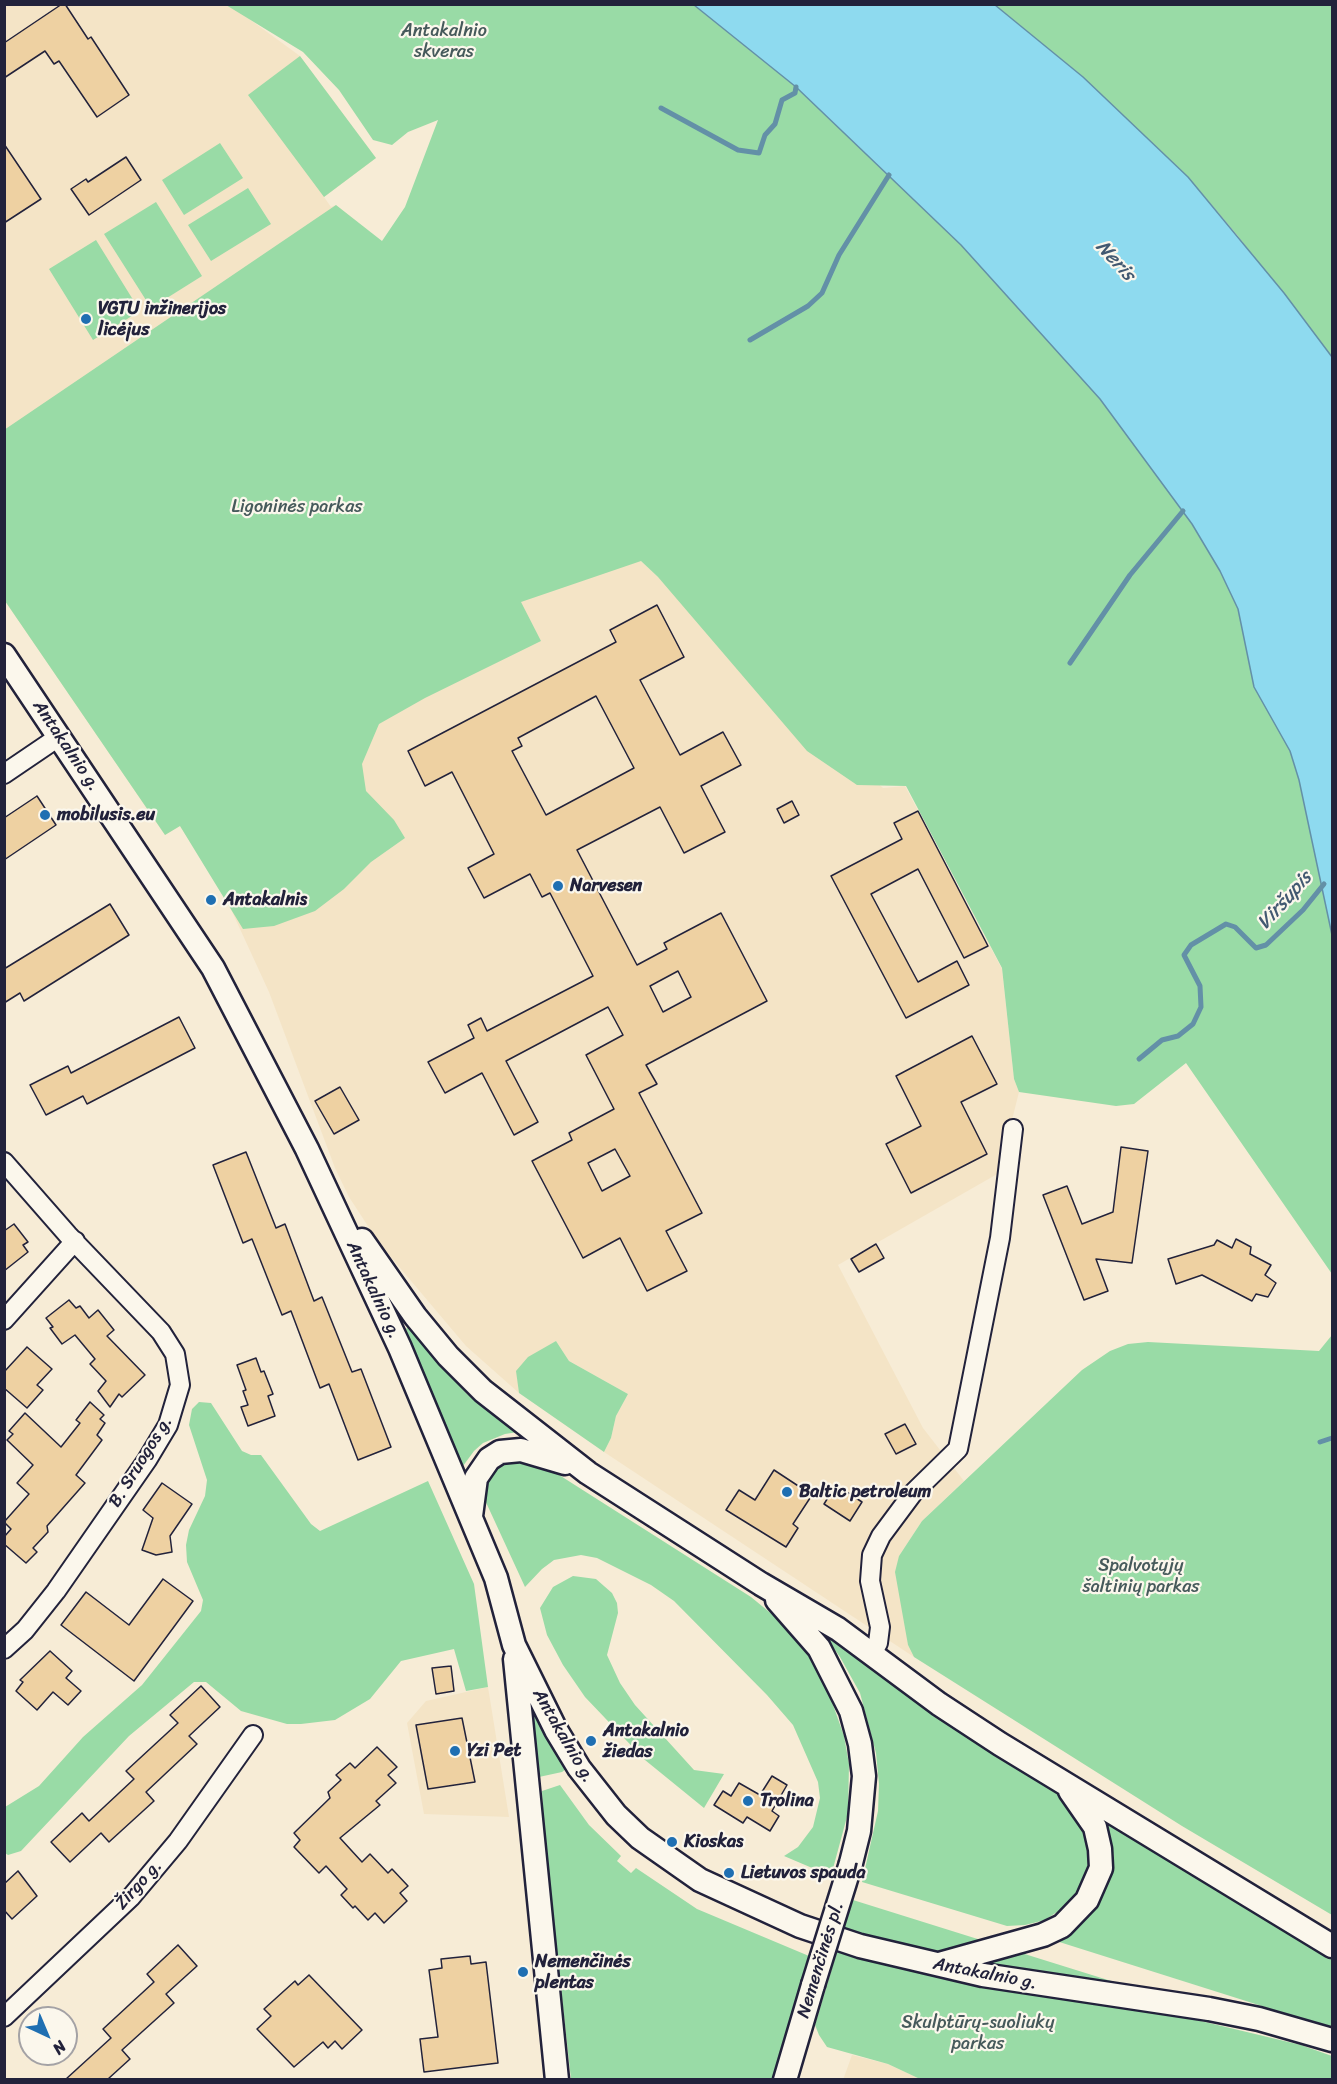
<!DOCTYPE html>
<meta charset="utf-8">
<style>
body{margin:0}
#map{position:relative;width:1337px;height:2084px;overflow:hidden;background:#f7ecd6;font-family:Sriracha,sans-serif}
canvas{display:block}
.frame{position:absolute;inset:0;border:6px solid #22223b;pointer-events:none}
.north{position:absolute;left:18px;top:2006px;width:60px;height:60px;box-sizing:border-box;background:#fbf7ec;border:2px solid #a4a2a5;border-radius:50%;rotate:136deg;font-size:16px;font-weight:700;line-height:24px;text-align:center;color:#22223b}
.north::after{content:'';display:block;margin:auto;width:21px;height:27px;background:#1f6fb2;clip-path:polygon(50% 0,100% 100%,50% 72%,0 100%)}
</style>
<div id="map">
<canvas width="1337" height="2084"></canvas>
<div class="frame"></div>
<div class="north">N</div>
</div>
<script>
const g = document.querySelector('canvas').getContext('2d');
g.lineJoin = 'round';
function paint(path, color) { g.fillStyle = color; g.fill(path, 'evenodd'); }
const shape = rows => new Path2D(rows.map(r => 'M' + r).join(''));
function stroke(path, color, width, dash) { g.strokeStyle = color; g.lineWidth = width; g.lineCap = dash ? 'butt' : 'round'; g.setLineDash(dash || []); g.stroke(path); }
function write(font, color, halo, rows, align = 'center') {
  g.font = font + ' Sriracha,sans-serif'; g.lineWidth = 4.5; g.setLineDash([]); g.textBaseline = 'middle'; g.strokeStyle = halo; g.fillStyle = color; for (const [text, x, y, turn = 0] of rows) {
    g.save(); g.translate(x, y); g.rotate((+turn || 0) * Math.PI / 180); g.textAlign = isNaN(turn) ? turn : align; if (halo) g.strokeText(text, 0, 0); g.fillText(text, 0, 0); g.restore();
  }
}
const built = shape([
 [4,5,230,5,300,56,376,158,324,197,331,207,336,205,382,242,641,561,883,788,905,786,1002,969,1014,1079,1019,1092,1009,1132,1006,1169,838,1265,923,1428,964,1481,922,1521,899,1556,908,1645,914,1657,604,1452,611,1438,616,1416,628,1394,569,1361,556,1341,517,1371,519,1393,466,1346,379,1243,349,1197,335,1168,269,992,223,892,180,826,165,835,5,601],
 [488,1687,509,1817,424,1814,407,1723,426,1701],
 [852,2055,888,2064,920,2079,843,2080]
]);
const green = shape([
 [226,5,694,5,796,87,961,245,1041,331,1100,399,1151,464,1192,524,1220,571,1238,609,1254,687,1278,726,1290,751,1299,780,1332,935,1332,1274,1186,1063,1134,1104,1116,1106,1019,1092,1014,1079,1002,968,906,786,857,785,807,751,658,577,641,561,521,602,541,641,425,698,379,724,362,764,366,791,394,820,405,838,371,862,344,889,315,911,274,926,243,929,180,826,165,835,5,601,4,430,336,205,382,241,405,207,438,120,408,132,392,145,373,140,339,90,303,52],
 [995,5,1332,5,1332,357,1237,235,1188,177,1083,77],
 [300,56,376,158,324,197,248,95],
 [220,143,243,178,184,215,162,180],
 [248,188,271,224,211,261,188,225],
 [156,202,202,276,151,308,104,234],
 [96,240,140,311,93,340,49,269],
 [408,1327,467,1394,518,1432,505,1434,483,1443,474,1451,463,1466,406,1329],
 [1332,1335,1332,1915,1182,1826,914,1657,908,1645,895,1572,899,1556,922,1521,1082,1370,1110,1351,1128,1344,1148,1342,1319,1351],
 [556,1341,569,1361,628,1394,616,1416,611,1438,604,1452,519,1393,516,1371,528,1357],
 [199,1402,211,1403,242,1451,251,1455,261,1455,311,1524,320,1531,428,1481,474,1584,488,1687,466,1691,454,1649,401,1661,370,1699,335,1720,301,1724,287,1724,241,1711,206,1682,194,1682,129,1736,21,1851,8,1855,5,1853,5,1807,39,1786,83,1737,142,1685,201,1611,203,1600,187,1562,186,1545,189,1530,205,1496,207,1480,189,1425,192,1409],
 [516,1460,537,1464,556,1473,751,1597,779,1620,805,1650,826,1685,844,1736,849,1764,848,1813,831,1876,784,1856,798,1847,813,1827,820,1798,818,1782,793,1725,767,1695,674,1601,651,1585,597,1558,581,1555,554,1560,542,1569,525,1587,484,1498,487,1479,499,1464],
 [573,1576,596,1579,612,1593,617,1603,618,1613,607,1655,620,1683,635,1705,694,1770,724,1774,704,1808,645,1760,585,1697,563,1665,547,1635,540,1608,553,1587],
 [821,1631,1061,1795,1087,1830,1090,1850,1088,1870,1078,1892,1066,1906,1045,1920,1025,1925,1007,1926,862,1882,878,1811,879,1784,876,1753,860,1693,840,1657],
 [529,1706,566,1769,562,1772,539,1777],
 [560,1785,589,1825,621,1856,617,1861,631,1873,636,1868,697,1909,809,1956,773,2079,571,2079,544,1837,542,1791],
 [1107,1824,1226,1893,1332,1959,1332,2032,1265,2007,1053,1940,1095,1907,1108,1882,1114,1857],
 [853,1900,984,1941,944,1952,934,1952,843,1931],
 [1015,1951,1124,1985,1054,1977,980,1964],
 [837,1952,979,1986,1155,2010,1301,2045,1332,2056,1332,2079,920,2079,888,2064,827,2047,819,2035,815,2025]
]);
const water = shape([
 [694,5,995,5,1083,77,1188,177,1284,293,1332,357,1332,935,1299,780,1290,751,1254,687,1238,609,1220,571,1192,524,1100,399,961,245,796,87,694,5]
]);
const stream = shape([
 [661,108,738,150,759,153,765,135,775,124,782,100,795,93,796,87],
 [750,340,808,306,822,293,839,255,889,175],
 [1070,663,1130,575,1183,511],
 [1139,1059,1162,1040,1178,1036,1193,1024,1201,1007,1200,986,1184,955,1191,945,1226,924,1235,927,1256,948,1266,945,1303,910,1324,884],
 [1320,1442,1332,1438]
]);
const building = shape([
 [62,4,65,4,88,39,91,37,129,95,97,117,59,61,54,64,45,51,4,78,4,43,62,4],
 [4,144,41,199,4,223,4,144],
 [126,157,141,180,89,215,71,189,86,179,88,182,126,157],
 [657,605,684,657,640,680,680,755,723,732,741,765,701,786,725,832,684,853,660,807,577,850,637,965,667,949,664,943,721,913,767,1001,646,1065,657,1084,639,1093,702,1213,666,1231,687,1271,647,1291,620,1238,583,1258,532,1161,572,1140,569,1133,614,1109,586,1055,623,1035,608,1007,506,1061,538,1122,514,1135,482,1073,445,1093,428,1062,474,1038,468,1025,481,1018,487,1031,593,976,550,893,542,897,530,874,484,898,468,868,494,854,452,772,425,786,408,751,616,642,610,630,657,605],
 [596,696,634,768,546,815,512,751,522,746,518,738,596,696],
 [678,971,691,997,663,1012,650,986,678,971],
 [615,1149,630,1176,602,1191,588,1163,615,1149],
 [37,796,56,825,4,860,4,818,37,796],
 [792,801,799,815,784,823,777,809,792,801],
 [918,811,988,946,964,958,918,869,871,894,918,982,957,961,969,985,906,1018,831,876,902,839,894,823,918,811],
 [110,904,129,935,24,1001,20,993,4,1003,4,969,110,904],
 [179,1017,195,1048,87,1104,83,1096,46,1115,30,1085,68,1066,71,1073,179,1017],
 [972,1036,997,1084,961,1102,987,1154,911,1193,886,1144,921,1126,896,1076,972,1036],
 [340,1087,359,1120,334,1134,315,1101,340,1087],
 [1121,1147,1148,1151,1132,1263,1096,1259,1108,1291,1084,1300,1043,1195,1067,1186,1082,1224,1113,1212,1121,1147],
 [246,1152,276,1228,285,1224,314,1301,322,1297,352,1372,361,1369,391,1447,358,1460,329,1384,320,1388,291,1311,282,1315,252,1239,243,1243,213,1165,246,1152],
 [14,1224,28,1242,23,1245,28,1252,4,1271,4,1231,14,1224],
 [1236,1239,1251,1247,1250,1254,1271,1265,1265,1275,1276,1283,1268,1297,1256,1294,1252,1301,1202,1275,1176,1284,1168,1259,1214,1245,1217,1240,1232,1248,1236,1239],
 [876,1244,884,1258,859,1272,851,1259,876,1244],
 [69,1300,76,1308,80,1306,89,1318,98,1310,114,1330,107,1336,145,1375,122,1397,119,1394,110,1407,98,1391,106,1381,90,1364,95,1359,75,1335,62,1344,50,1328,53,1327,46,1318,69,1300],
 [27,1347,52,1369,37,1385,43,1390,27,1408,4,1388,4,1372,27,1347],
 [256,1358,261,1372,264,1371,273,1394,268,1396,275,1416,248,1426,241,1407,248,1405,243,1391,246,1390,237,1365,256,1358],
 [90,1402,104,1415,100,1419,105,1423,97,1435,102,1440,76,1475,85,1483,47,1526,48,1532,33,1548,37,1552,26,1563,4,1544,4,1537,11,1529,4,1522,29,1494,17,1483,33,1465,7,1440,13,1434,9,1431,25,1413,61,1447,80,1423,76,1420,90,1402],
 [905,1424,916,1444,896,1454,885,1434,905,1424],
 [774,1470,812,1495,793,1524,798,1528,786,1547,726,1510,739,1490,755,1500,774,1470],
 [162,1483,192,1504,170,1536,172,1552,156,1555,142,1550,153,1518,143,1510,162,1483],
 [836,1485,862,1502,850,1521,824,1504,836,1485],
 [163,1579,193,1601,134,1681,61,1625,86,1592,129,1625,163,1579],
 [50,1651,72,1671,66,1678,81,1691,68,1705,53,1692,37,1710,16,1691,23,1682,20,1680,50,1651],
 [451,1666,454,1691,436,1694,432,1668,451,1666],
 [201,1686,220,1707,189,1736,197,1744,146,1792,154,1801,109,1842,101,1833,70,1862,51,1842,82,1813,89,1821,134,1779,126,1771,178,1723,170,1715,201,1686],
 [462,1718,475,1782,428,1789,416,1725,462,1718],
 [377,1747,397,1767,388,1775,396,1783,376,1801,380,1805,340,1838,362,1862,370,1854,388,1873,392,1869,408,1886,400,1893,407,1901,384,1923,375,1913,368,1920,355,1906,353,1908,341,1895,347,1889,326,1866,319,1873,294,1847,300,1840,294,1833,330,1798,328,1792,341,1780,336,1775,350,1763,355,1768,377,1747],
 [772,1776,787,1785,772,1811,779,1816,770,1831,747,1817,743,1823,714,1805,723,1791,731,1796,739,1783,760,1795,772,1776],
 [18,1871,37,1896,12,1919,4,1910,4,1884,18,1871],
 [178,1945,197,1966,166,1994,174,2003,122,2050,130,2059,108,2079,66,2079,111,2038,103,2029,154,1982,147,1974,178,1945],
 [470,1956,471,1964,486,1962,498,2063,424,2072,420,2039,438,2037,429,1970,442,1968,441,1959,470,1956],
 [309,1975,362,2030,342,2049,335,2041,328,2048,323,2042,294,2067,257,2029,271,2016,264,2009,295,1981,298,1985,309,1975]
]);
const minor = shape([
 [4,774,60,736],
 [4,1162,68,1235,161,1332,175,1354,180,1385,168,1425,147,1460,56,1591,25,1630,4,1649],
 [4,1320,75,1241],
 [872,1654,878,1643,880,1627,870,1581,872,1555,881,1536,913,1493,958,1449,1000,1238,1013,1129],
 [4,2017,131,1897,178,1841,253,1735]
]);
const major = shape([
 [4,655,213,968,307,1149,400,1348,496,1578,514,1645,556,1730,579,1768,616,1815,640,1838,700,1880,800,1926,860,1946,983,1975,1209,2009,1259,2019,1332,2040],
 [362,1240,415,1316,448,1356,483,1391,588,1473,761,1584,838,1629,939,1704,1000,1744,1332,1946],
 [471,1516,476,1478,489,1459,500,1452,521,1450,565,1463],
 [777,1600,819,1648,851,1711,860,1744,864,1776,859,1831,851,1863],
 [515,1659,557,2080],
 [939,1964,1043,1935,1062,1926,1087,1900,1101,1868,1100,1849,1095,1827,1070,1791],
 [785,2080,813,1985]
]);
const majorBridge = shape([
 [813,1985,851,1863]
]);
const markers = [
 [86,319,6,"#1f6fb2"],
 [45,815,6,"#1f6fb2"],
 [558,886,6,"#1f6fb2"],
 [211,900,6,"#1f6fb2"],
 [787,1492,6,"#1f6fb2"],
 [591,1741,6,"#1f6fb2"],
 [455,1751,6,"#1f6fb2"],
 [748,1801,6,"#1f6fb2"],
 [672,1842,6,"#1f6fb2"],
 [729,1873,6,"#1f6fb2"],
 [523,1972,6,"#1f6fb2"]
];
const parkNames = [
 ["Antakalnio",444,31],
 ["skveras",444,52],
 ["Ligoninės parkas",297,507],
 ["Spalvotųjų",1141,1566],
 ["šaltinių parkas",1141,1587],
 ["Skulptūrų-suoliukų",978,2023],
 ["parkas",978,2044]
];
const poiNames = [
 ["VGTU inžinerijos",98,309],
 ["licėjus",98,330],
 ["mobilusis.eu",57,815],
 ["Narvesen",570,886],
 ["Antakalnis",223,900],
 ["Baltic petroleum",799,1492],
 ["Antakalnio",603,1731],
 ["žiedas",603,1752],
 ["Yzi Pet",467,1751],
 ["Trolina",760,1801],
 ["Kioskas",684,1842],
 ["Lietuvos spauda",741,1873],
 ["Nemenčinės",535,1962],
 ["plentas",535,1983]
];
const streetNames = [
 ["Antakalnio g.",66,746,56],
 ["Antakalnio g.",373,1290,65],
 ["B. Sruogos g.",141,1462,-58],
 ["Antakalnio g.",563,1736,60],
 ["Žirgo g.",139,1885,-48],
 ["Nemenčinės pl.",821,1960,-73],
 ["Antakalnio g.",985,1974,11]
];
const waterNames = [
 ["Neris",1115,261,47],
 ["Viršupis",1285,901,-48]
];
paint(built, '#f4e4c6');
paint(green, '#99dba6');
paint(water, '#8edaef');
stroke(water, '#6390a7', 1.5);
stroke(stream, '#6390a7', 5);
paint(building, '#eed1a2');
stroke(building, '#22223b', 1.5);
stroke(minor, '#22223b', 22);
stroke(major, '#22223b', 27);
stroke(minor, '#fbf7ec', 18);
stroke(major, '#fbf7ec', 22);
stroke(majorBridge, '#22223b', 27, []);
stroke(majorBridge, '#fbf7ec', 22);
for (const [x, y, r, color] of markers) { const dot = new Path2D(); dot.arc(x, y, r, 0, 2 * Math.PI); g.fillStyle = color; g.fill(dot); stroke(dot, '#fbf7ec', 2); }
write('18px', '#465a5b', '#fbf7ec', parkNames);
write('bold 18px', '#22223b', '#fbf7ec', poiNames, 'left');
write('18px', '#22223b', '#fbf7ec', streetNames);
write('italic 20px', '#425971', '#fbf7ec', waterNames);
</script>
